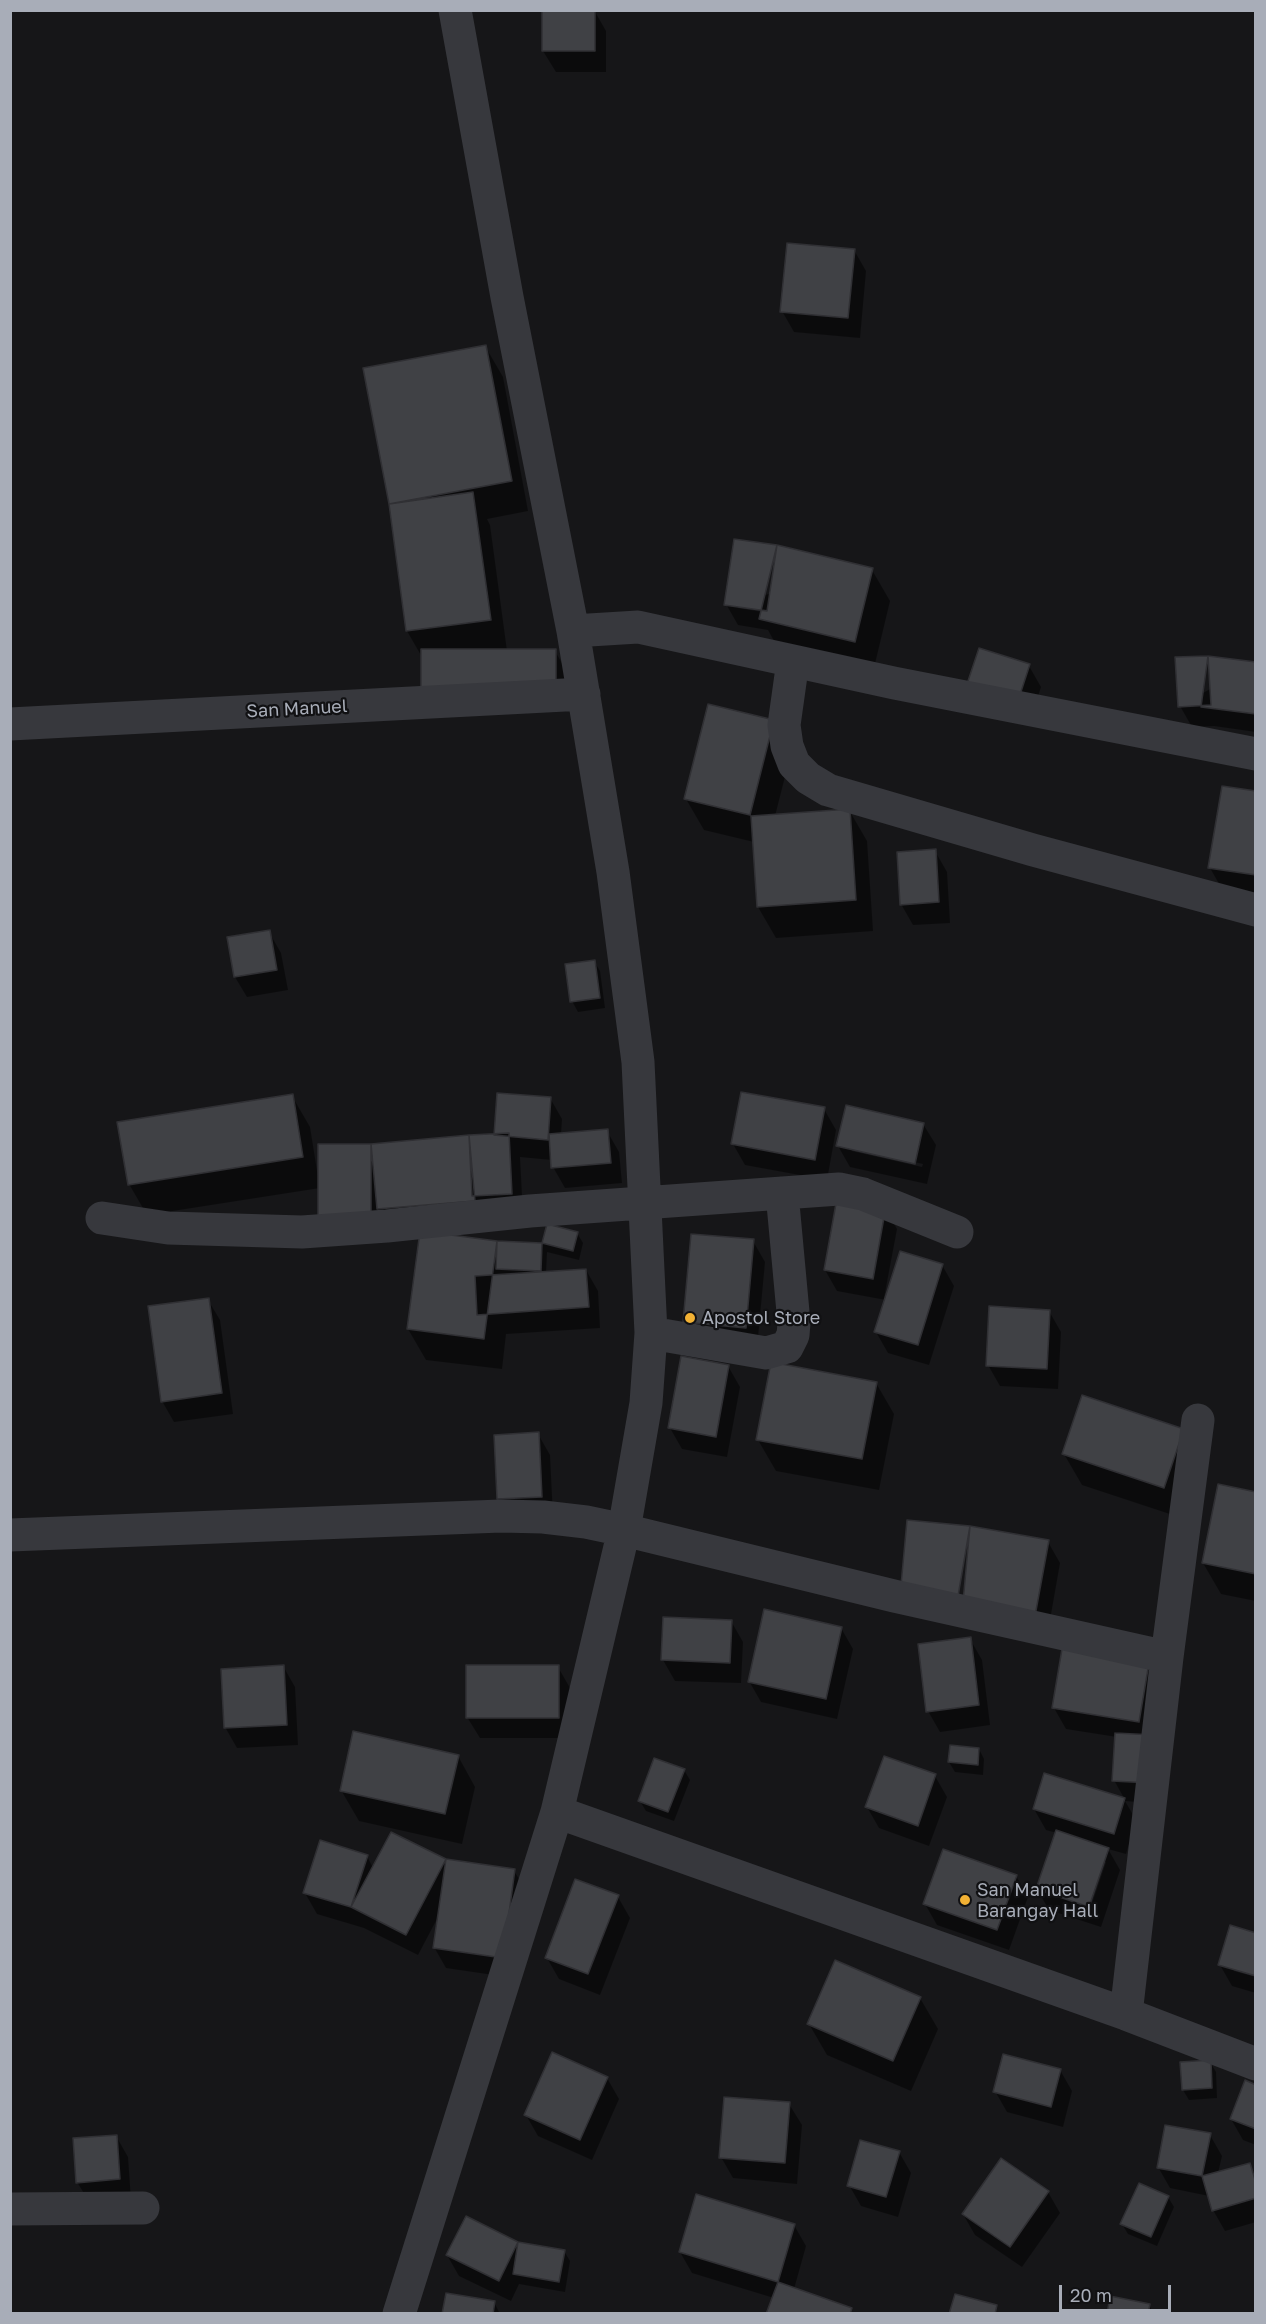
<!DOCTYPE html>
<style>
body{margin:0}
#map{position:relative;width:1266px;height:2324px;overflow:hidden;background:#161618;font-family:"Golos Text",sans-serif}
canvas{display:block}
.frame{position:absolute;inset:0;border:12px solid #a8adb8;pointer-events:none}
.scale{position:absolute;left:1059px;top:2285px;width:112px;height:27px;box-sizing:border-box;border:3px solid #a8adb8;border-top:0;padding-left:8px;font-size:18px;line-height:21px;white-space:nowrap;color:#a8adb8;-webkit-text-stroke:4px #111113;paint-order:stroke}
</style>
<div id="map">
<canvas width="1266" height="2324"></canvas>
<div class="frame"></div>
<div class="scale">20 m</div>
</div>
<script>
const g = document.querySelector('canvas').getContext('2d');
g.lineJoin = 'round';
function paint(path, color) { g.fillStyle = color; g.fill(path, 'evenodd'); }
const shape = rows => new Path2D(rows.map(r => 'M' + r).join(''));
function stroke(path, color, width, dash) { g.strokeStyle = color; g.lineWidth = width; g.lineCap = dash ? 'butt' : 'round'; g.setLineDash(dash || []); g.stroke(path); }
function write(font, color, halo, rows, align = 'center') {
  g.font = font + ' "Golos Text",sans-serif'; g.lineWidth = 4.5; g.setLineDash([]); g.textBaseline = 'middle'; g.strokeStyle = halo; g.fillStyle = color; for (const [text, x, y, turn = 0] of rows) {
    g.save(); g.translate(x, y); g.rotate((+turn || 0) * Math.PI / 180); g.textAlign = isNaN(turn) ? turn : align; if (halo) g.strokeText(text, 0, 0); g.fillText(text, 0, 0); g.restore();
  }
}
const shadow = shape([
 [594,10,606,31,606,72,556,72,543,51],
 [854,250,866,271,860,338,794,332,782,311],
 [485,346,503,377,528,511,487,519,490,525,507,651,555,651,567,672,567,709,422,657,407,631,390,503],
 [872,570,890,601,873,672,779,650,768,630,738,625,726,604],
 [738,605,769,610,769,613,738,608],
 [980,649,1029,666,1041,687,1029,724],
 [1256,663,1256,732,1214,726,1192,727,1180,706],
 [773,722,791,753,775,816,849,810,867,841,873,931,776,938,758,907,754,842,704,830,686,799],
 [1256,793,1256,894,1222,889,1210,868],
 [935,851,947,872,950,923,913,925,901,904],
 [269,932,281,953,288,990,247,997,235,977],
 [594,961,600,971,605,1008,578,1012,572,1001],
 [292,1096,310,1127,318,1177,320,1177,320,1146,371,1146,495,1136,550,1098,562,1119,561,1134,607,1131,619,1152,622,1183,565,1188,553,1167,552,1160,520,1157,523,1215,451,1235,499,1242,543,1245,548,1226,577,1233,583,1243,579,1260,547,1252,546,1273,586,1270,598,1291,600,1328,506,1334,502,1369,426,1360,408,1329,420,1237,383,1242,320,1188,147,1215,129,1184],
 [824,1109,836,1130,827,1180,745,1165,733,1144],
 [923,1124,936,1145,927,1184,850,1167,838,1146],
 [852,1148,923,1164,922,1167,852,1151],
 [885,1208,897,1229,884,1298,942,1265,954,1286,929,1365,888,1353,876,1332,886,1300,837,1291,825,1270],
 [753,1241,765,1262,757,1348,697,1343,685,1322],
 [208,1300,220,1320,233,1414,174,1422,162,1401],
 [1049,1311,1061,1332,1058,1389,1000,1386,988,1365],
 [728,1366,740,1387,727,1457,682,1449,670,1428],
 [876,1383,894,1414,879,1490,776,1471,758,1440],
 [1183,1430,1182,1518,1082,1485,1064,1454],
 [538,1434,550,1455,553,1517,511,1520,499,1499],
 [1256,1493,1256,1601,1221,1594,1203,1563],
 [970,1527,1048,1542,1060,1563,1047,1637],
 [664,1619,731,1621,743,1642,741,1683,675,1681,663,1660],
 [841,1628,853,1649,837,1719,761,1702,749,1681],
 [970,1639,982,1660,990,1725,940,1732,928,1711],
 [1148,1664,1160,1685,1163,1804,1125,1801,1136,1820,1126,1854,1108,1849,1120,1870,1101,1927,1049,1910,1037,1889,1057,1833,1046,1830,1034,1809,1045,1774,1125,1800,1114,1780,1117,1737,1066,1729,1054,1708],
 [1103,1862,1106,1862,1088,1915,1085,1914],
 [283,1666,295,1687,298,1745,237,1748,225,1727],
 [558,1667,570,1688,570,1738,480,1738,467,1717],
 [979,1749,984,1759,983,1775,955,1772,949,1762],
 [458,1756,475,1787,462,1844,359,1821,341,1790],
 [684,1770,690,1780,674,1821,646,1811,640,1801],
 [935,1776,947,1797,929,1846,879,1828,867,1807],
 [391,1834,445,1861,514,1871,527,1892,514,1978,446,1968,434,1947,438,1917,418,1955,364,1928,317,1914,305,1893,367,1856,373,1868],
 [1016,1876,1028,1897,1009,1950,937,1925,925,1904],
 [618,1897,630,1918,600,1995,559,1979,547,1958],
 [1220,1965,1234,1968,1234,1971,1256,1977,1256,1993,1232,1986],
 [920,1998,938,2029,911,2091,827,2055,809,2024],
 [1210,2062,1216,2072,1217,2098,1189,2100,1183,2090],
 [1060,2070,1072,2091,1063,2127,1007,2112,995,2091],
 [607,2078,619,2099,592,2160,538,2136,526,2115],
 [1256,2086,1256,2145,1243,2140,1231,2119],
 [789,2104,802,2125,797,2184,733,2178,721,2157],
 [1210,2135,1222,2156,1218,2173,1249,2165,1256,2176,1256,2222,1225,2231,1213,2210,1209,2196,1170,2188,1158,2167],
 [116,2136,128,2157,131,2200,90,2203,77,2182],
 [899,2152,911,2173,898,2217,861,2206,849,2185],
 [1001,2160,1048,2192,1060,2213,1022,2267,975,2235,963,2214],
 [1168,2197,1174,2207,1157,2246,1128,2234,1122,2224],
 [467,2218,520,2244,564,2251,570,2261,565,2292,519,2284,511,2301,459,2276,447,2255],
 [794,2225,806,2246,794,2289,850,2310,853,2314,768,2314,774,2298,692,2273,680,2252],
 [494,2302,500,2314,443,2314],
 [1149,2305,1154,2314,1108,2314]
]);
const building = shape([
 [542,10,595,10,595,51,542,51,542,10],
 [787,243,855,249,848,318,780,312,787,243],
 [486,345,512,481,389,504,363,368,486,345],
 [473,492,491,620,406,631,389,504,473,492],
 [734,539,777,545,767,611,724,605,734,539],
 [777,545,873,568,855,642,759,619,777,545],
 [979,648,1030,664,1017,704,966,687,979,648],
 [421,649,556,649,556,689,421,689,421,649],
 [1208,656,1256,662,1256,714,1201,707,1208,656],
 [1208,656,1211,705,1178,707,1175,657,1208,656],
 [708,704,774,720,750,815,684,799,708,704],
 [1222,786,1256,791,1256,875,1208,868,1222,786],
 [850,809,856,900,757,907,751,816,850,809],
 [936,849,939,902,900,905,897,852,936,849],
 [270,930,277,970,234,977,227,937,270,930],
 [595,960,600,998,570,1002,565,964,595,960],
 [741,1092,825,1107,815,1160,731,1144,741,1092],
 [497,1093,551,1097,548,1140,494,1135,497,1093],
 [293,1094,303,1157,128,1185,117,1122,293,1094],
 [846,1105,924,1123,915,1164,836,1146,846,1105],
 [608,1129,611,1163,551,1168,549,1134,608,1129],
 [509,1133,512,1194,472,1196,469,1135,509,1133],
 [469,1135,475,1201,377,1209,371,1144,469,1135],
 [318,1144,371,1144,371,1221,318,1221,318,1144],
 [837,1198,886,1206,873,1279,824,1270,837,1198],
 [547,1224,578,1232,573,1251,542,1243,547,1224],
 [420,1231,497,1241,484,1339,407,1329,420,1231],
 [691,1234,754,1239,746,1328,683,1322,691,1234],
 [497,1241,542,1243,541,1271,496,1269,497,1241],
 [900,1251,943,1264,918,1345,874,1332,900,1251],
 [586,1269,589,1307,477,1315,475,1276,586,1269],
 [209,1298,222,1393,161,1402,148,1306,209,1298],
 [989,1306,1050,1310,1047,1369,986,1366,989,1306],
 [681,1356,729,1365,716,1437,668,1428,681,1356],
 [771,1362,877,1382,862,1459,756,1440,771,1362],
 [1082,1395,1184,1429,1164,1488,1062,1454,1082,1395],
 [539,1432,542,1497,497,1499,494,1435,539,1432],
 [1218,1484,1256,1492,1256,1574,1202,1563,1218,1484],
 [907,1520,970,1526,963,1602,900,1596,907,1520],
 [970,1526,1049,1540,1035,1616,957,1602,970,1526],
 [764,1609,842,1627,826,1699,748,1682,764,1609],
 [663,1617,732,1620,730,1663,661,1660,663,1617],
 [971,1637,979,1705,926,1712,918,1644,971,1637],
 [1062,1649,1149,1663,1139,1722,1052,1708,1062,1649],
 [284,1665,287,1725,224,1728,221,1669,284,1665],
 [466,1665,559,1665,559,1718,466,1718,466,1665],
 [353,1731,459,1755,445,1814,340,1791,353,1731],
 [1115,1733,1154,1735,1151,1783,1112,1781,1115,1733],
 [950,1745,979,1748,978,1765,948,1762,950,1745],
 [884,1756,936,1774,918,1826,865,1807,884,1756],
 [654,1758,685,1769,668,1812,638,1801,654,1758],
 [1044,1773,1125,1798,1114,1834,1033,1809,1044,1773],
 [1056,1830,1109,1848,1089,1907,1036,1889,1056,1830],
 [391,1832,446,1859,406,1935,351,1907,391,1832],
 [320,1840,368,1855,351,1907,303,1893,320,1840],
 [943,1849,1017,1875,997,1930,923,1904,943,1849],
 [446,1859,515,1869,503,1958,433,1948,446,1859],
 [575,1879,619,1895,588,1974,545,1958,575,1879],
 [1230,1925,1256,1933,1256,1976,1218,1965,1230,1925],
 [835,1960,921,1997,893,2061,807,2024,835,1960],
 [552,2052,608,2077,580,2140,524,2115,552,2052],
 [1003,2054,1061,2069,1051,2107,993,2092,1003,2054],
 [1211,2060,1212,2088,1182,2090,1180,2062,1211,2060],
 [1245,2080,1256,2085,1256,2129,1230,2119,1245,2080],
 [724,2097,790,2102,785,2163,719,2158,724,2097],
 [1165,2125,1211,2133,1202,2176,1157,2168,1165,2125],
 [117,2135,120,2179,76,2183,73,2138,117,2135],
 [860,2140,900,2151,886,2197,847,2186,860,2140],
 [1001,2158,1049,2191,1010,2247,962,2214,1001,2158],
 [1250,2163,1256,2183,1256,2198,1212,2211,1202,2176,1250,2163],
 [1139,2183,1169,2196,1151,2237,1120,2224,1139,2183],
 [696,2194,795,2224,778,2282,679,2252,696,2194],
 [466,2216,518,2242,499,2281,446,2255,466,2216],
 [518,2242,565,2250,559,2282,513,2274,518,2242],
 [778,2282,852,2308,850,2314,766,2314,778,2282],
 [446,2293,495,2301,493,2314,442,2314,446,2293],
 [955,2294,997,2305,995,2314,949,2314,955,2294],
 [1110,2296,1150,2304,1148,2314,1107,2314,1110,2296]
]);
const minor = shape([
 [573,631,638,627,894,683,1256,754],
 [793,661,784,725,787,746,794,764,808,778,828,790,1033,850,1256,910],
 [10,724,584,694],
 [102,1218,168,1228,302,1232,387,1226,530,1211,839,1189,863,1194,957,1232],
 [651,1333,766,1353,787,1347,793,1335,794,1323,782,1193],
 [10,1535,501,1516,543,1517,586,1522,624,1530,894,1596,1167,1657],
 [557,1812,1126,2014,1256,2064],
 [1126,2014,1167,1657,1198,1420],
 [10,2209,143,2208],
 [399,2314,557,1812,624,1530,646,1403,651,1333,638,1062,613,872,573,631,507,297,455,10]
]);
const markers = [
 [690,1318,6,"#f2b134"],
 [965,1900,6,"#f2b134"]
];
const streetNames = [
 ["San Manuel",297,709,-3]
];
const poiNames = [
 ["Apostol Store",702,1318],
 ["San Manuel",977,1890],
 ["Barangay Hall",977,1911]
];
paint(shadow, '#0007');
paint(building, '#404145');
stroke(building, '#303034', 1.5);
stroke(minor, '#37383d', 33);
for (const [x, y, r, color] of markers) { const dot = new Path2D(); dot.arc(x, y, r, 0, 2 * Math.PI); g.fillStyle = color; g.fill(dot); stroke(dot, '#111113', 2); }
write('18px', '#a8adb8', '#111113', streetNames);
write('18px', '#a8adb8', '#111113', poiNames, 'left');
</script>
